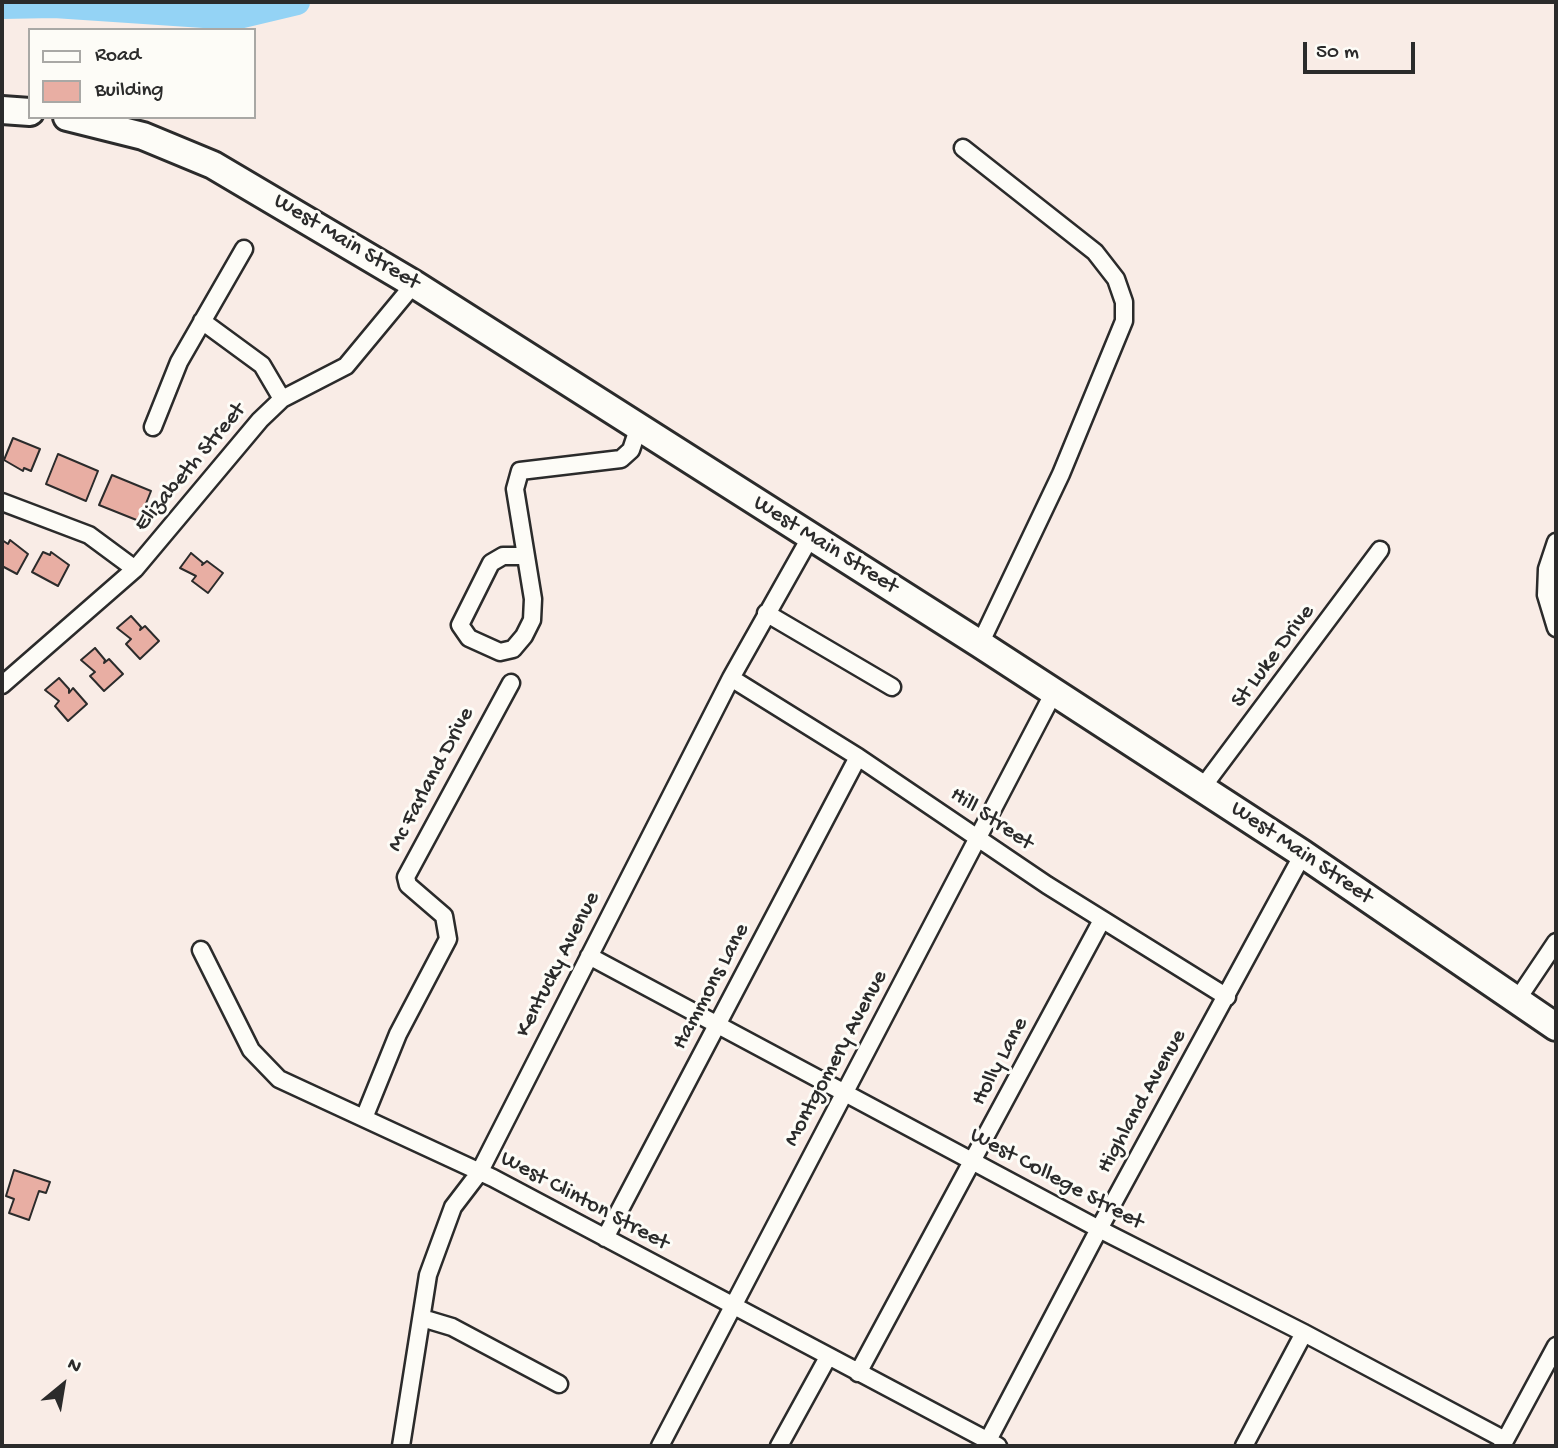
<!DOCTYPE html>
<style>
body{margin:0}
#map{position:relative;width:1558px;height:1448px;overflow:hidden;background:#f9ece6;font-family:"Gochi Hand",sans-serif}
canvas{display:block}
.frame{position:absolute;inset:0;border:4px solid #2b2b2b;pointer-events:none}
.legend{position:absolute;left:28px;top:28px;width:228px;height:91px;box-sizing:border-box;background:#fdfcf7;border:2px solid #a9a8a5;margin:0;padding:9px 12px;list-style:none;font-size:21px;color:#2b2b2b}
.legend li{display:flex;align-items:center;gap:14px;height:35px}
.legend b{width:35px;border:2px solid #a9a8a5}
.north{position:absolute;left:28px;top:1350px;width:70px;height:70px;-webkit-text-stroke:5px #fdfcf7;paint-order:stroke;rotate:30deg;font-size:19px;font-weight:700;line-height:28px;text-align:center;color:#2b2b2b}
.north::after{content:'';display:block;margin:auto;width:24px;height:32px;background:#2b2b2b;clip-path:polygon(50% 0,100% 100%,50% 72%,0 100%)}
.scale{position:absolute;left:1303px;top:42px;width:112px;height:32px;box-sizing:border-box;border:4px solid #2b2b2b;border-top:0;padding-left:9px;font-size:21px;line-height:24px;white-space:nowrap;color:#2b2b2b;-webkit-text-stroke:5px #fdfcf7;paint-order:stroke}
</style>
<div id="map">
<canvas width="1558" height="1448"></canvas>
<div class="frame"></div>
<ul class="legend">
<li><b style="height:9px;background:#fdfcf7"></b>Road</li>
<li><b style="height:19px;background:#e8aea3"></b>Building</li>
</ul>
<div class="north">N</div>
<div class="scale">50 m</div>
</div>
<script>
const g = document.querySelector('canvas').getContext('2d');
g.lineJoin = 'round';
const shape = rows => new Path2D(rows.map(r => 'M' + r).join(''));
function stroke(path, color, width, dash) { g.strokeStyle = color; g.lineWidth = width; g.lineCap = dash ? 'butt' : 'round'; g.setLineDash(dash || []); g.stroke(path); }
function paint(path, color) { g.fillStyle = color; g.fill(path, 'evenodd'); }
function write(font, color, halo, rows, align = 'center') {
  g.font = font + ' "Gochi Hand",sans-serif'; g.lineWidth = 6; g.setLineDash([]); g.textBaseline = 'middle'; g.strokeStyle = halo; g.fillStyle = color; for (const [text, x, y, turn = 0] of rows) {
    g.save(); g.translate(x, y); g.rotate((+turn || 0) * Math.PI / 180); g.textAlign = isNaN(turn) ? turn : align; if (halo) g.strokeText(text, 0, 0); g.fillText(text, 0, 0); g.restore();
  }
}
const river = shape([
 [2,6,54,5,234,17,297,2]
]);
const building = shape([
 [13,438,40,449,31,471,24,468,23,471,4,460,13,438],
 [58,454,98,471,86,501,46,484,58,454],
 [112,475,151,491,139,521,99,505,112,475],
 [2,540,8,544,10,540,28,554,17,574,2,566,2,540],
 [43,552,50,555,51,552,69,565,58,586,32,572,43,552],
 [191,553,203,563,202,565,207,561,223,573,208,593,192,581,196,576,180,568,191,553],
 [131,616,141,627,140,630,145,626,159,641,140,659,126,644,131,639,117,628,131,616],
 [95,648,105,660,104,663,109,659,123,674,104,691,90,676,95,672,81,660,95,648],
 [59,678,69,689,69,693,73,688,87,704,68,721,55,706,59,701,45,690,59,678],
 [14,1170,50,1182,46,1193,39,1191,29,1220,9,1213,14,1199,6,1196,14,1170]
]);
const minor = shape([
 [963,148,1095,252,1116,279,1124,302,1124,321,1061,474,980,644],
 [202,321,262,365,282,399],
 [153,427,179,362,244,249],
 [2,502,89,535,135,569],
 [1556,542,1547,569,1546,595,1556,628],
 [526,556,503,556,491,563,460,625,469,638,500,652,513,649,524,636,532,620,533,599,515,489,520,471,621,459,631,450,638,429],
 [766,613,892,687],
 [731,678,858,757,1047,885,1227,997],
 [2,685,135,569,260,420,282,399,346,366,414,284],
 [1202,788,1380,550],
 [201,950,251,1050,279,1079,493,1178,998,1446],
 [589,956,1099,1229,1304,1333,1505,1440],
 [1517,1000,1556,942],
 [364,1118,398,1034,448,939,444,916,408,885,406,877,511,683],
 [605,1238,858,757],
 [422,1318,452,1327,559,1384],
 [858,1373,1102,920],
 [401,1446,428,1275,453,1207,479,1173,731,678,811,536],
 [660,1446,1054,692],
 [779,1446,828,1357],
 [985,1446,1099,1229,1303,854],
 [1244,1446,1304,1333],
 [1502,1446,1556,1346]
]);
const primary = shape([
 [2,110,30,112],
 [67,117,143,136,213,165,414,284,980,644,1303,854,1556,1027]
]);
const streetNames = [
 ["West Main Street",346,243,31],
 ["Elizabeth Street",191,468,-50],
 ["West Main Street",825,546,32],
 ["St Luke Drive",1274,657,-53],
 ["Mc Farland Drive",432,780,-62],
 ["Hill Street",991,820,34],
 ["West Main Street",1301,854,34],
 ["Kentucky Avenue",559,965,-63],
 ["Hammons Lane",712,987,-62],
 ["Montgomery Avenue",837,1059,-62],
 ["Holly Lane",1001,1062,-62],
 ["Highland Avenue",1143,1102,-61],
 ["West College Street",1056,1180,28],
 ["West Clinton Street",584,1202,28]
];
stroke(river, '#94d3f5', 26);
paint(building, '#e8aea3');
stroke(building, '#2b2b2b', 2);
stroke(minor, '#2b2b2b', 21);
stroke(primary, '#2b2b2b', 32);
stroke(minor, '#fdfcf7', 16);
stroke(primary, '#fdfcf7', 26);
write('23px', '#2b2b2b', '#fdfcf7', streetNames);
</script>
